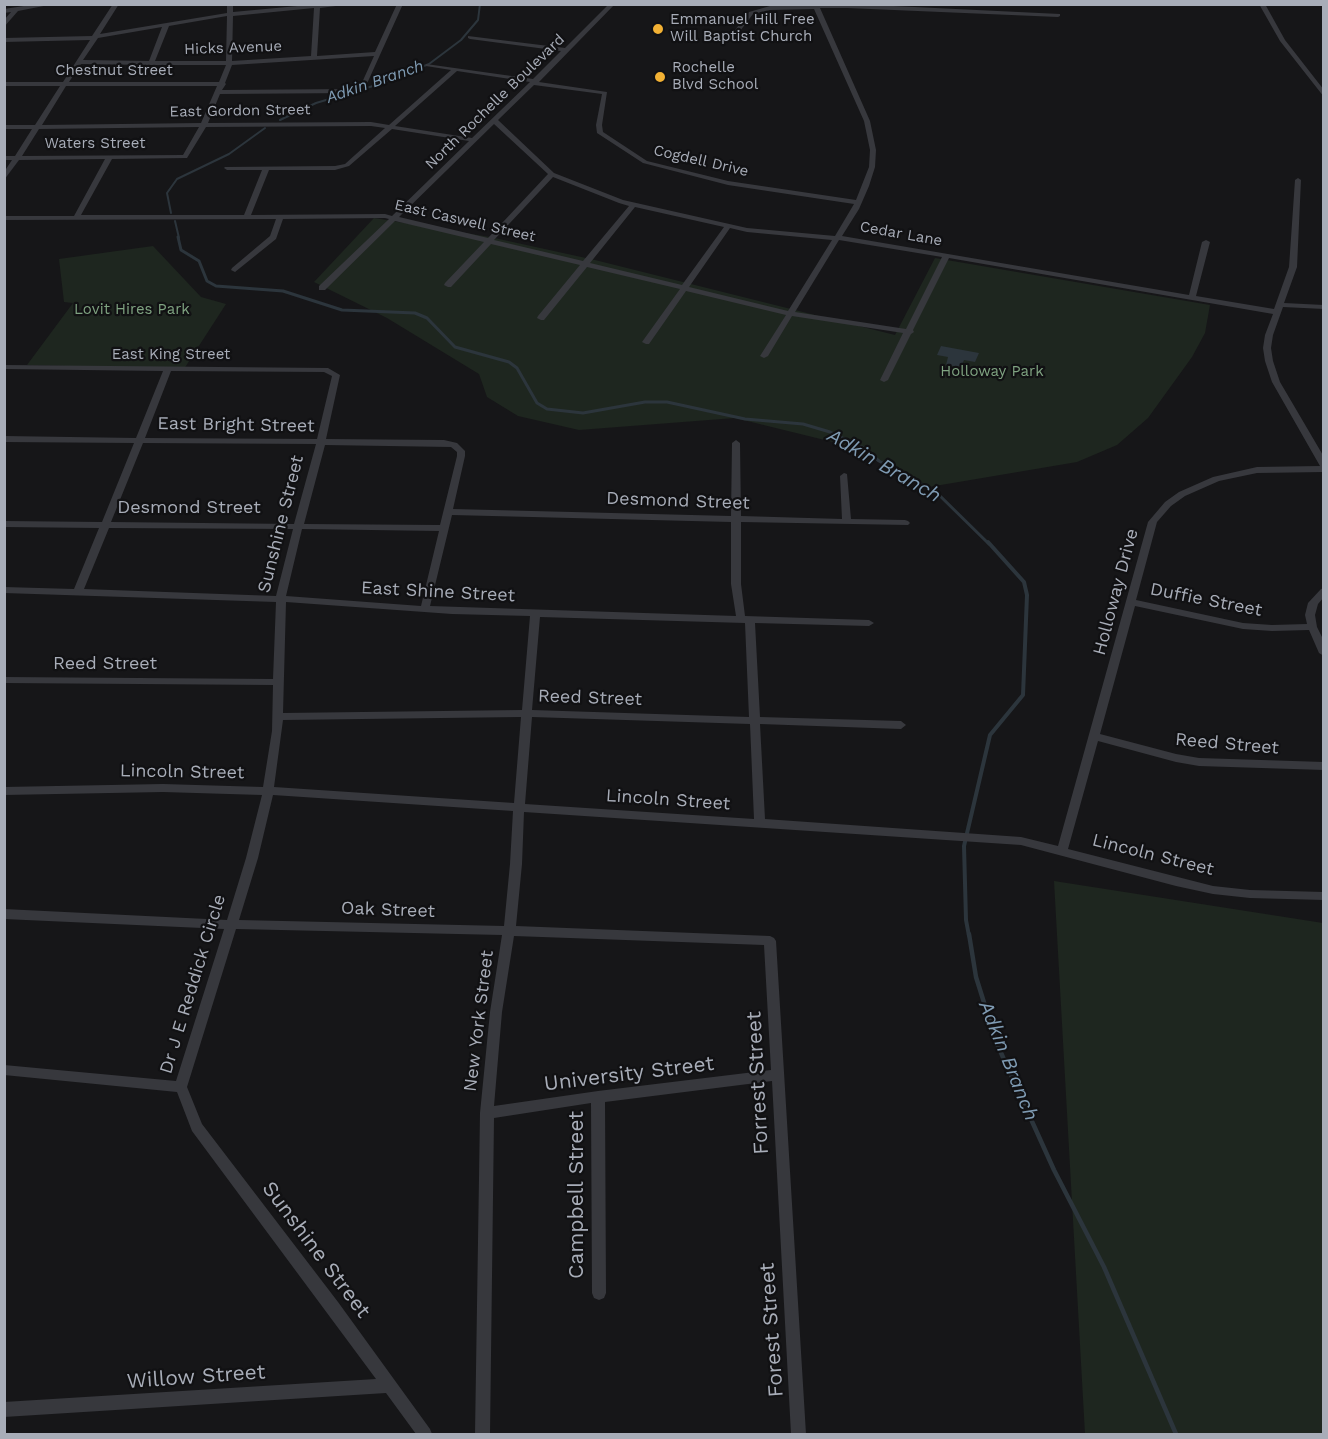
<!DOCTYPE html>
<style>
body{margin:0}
#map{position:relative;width:1328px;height:1439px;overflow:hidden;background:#161618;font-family:"Work Sans",sans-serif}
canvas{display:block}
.frame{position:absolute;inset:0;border:6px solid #a8adb8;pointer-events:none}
</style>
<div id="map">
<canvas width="1328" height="1439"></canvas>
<div class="frame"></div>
</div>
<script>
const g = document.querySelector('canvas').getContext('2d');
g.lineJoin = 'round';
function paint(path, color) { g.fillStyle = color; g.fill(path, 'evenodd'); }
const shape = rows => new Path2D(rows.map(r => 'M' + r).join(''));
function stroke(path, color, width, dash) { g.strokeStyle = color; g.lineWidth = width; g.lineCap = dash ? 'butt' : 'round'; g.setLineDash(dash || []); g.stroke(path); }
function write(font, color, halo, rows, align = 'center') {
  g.font = font + ' "Work Sans",sans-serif'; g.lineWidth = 4.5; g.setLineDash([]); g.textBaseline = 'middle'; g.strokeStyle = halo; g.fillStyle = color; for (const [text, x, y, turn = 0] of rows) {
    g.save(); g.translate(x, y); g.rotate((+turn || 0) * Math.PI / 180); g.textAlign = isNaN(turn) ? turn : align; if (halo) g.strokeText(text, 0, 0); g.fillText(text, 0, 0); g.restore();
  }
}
const green = shape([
 [374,218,490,237,595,260,895,335,935,258,1210,305,1205,333,1192,357,1148,418,1117,445,1077,462,929,487,901,469,841,444,735,418,579,430,518,416,487,397,479,374,387,318,314,282],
 [153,246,201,297,226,304,184,369,27,365,73,303,64,302,59,259],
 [1054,881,1323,923,1323,1434,1085,1434]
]);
const water = shape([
 [941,346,979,353,975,362,964,360,961,367,946,365,948,357,937,355]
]);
const streamFar3 = shape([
 [280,120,316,103,373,86,429,64,461,40,478,20,480,4],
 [171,213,167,193,177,179,229,154,265,128],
 [175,221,179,238]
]);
const streamFar2 = shape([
 [178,237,181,250,199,261,207,281,216,286,283,291,342,310,415,313,427,318,455,347,509,362,517,368,537,403,547,409,583,413,645,402,667,402,745,419,803,424,830,432,862,447,879,461,936,492,989,544]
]);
const streamFar1 = shape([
 [969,936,966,920,964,846,990,735,1023,695,1027,595,1024,582,988,542]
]);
const stream = shape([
 [969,934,976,977,997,1044,1054,1170,1104,1267,1176,1434]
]);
const street = shape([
 [37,4,54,4,18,11,4,27,4,20,11,12,4,13,4,9,37,4],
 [113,4,119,4,100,34,227,13,227,4,233,4,233,12,319,4,352,4,320,8,317,56,375,52,397,4,403,4,365,88,360,87,374,56,232,65,225,83,226,84,222,90,352,89,355,91,352,93,220,94,208,123,371,122,389,125,451,70,426,66,426,64,533,79,561,51,470,39,468,38,468,36,565,48,609,4,615,4,539,82,607,92,602,125,603,132,647,161,728,181,856,200,869,167,870,150,864,121,814,9,770,10,753,14,737,35,733,35,732,34,749,12,770,6,852,4,1060,14,1060,16,1058,17,847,8,820,8,870,121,876,150,875,167,869,186,859,209,842,236,1189,295,1202,242,1206,240,1210,242,1196,296,1274,309,1289,267,1295,180,1298,178,1301,180,1297,267,1284,303,1324,305,1324,309,1283,307,1273,335,1271,348,1273,361,1280,382,1324,457,1324,472,1257,473,1219,481,1185,496,1171,506,1157,522,1136,600,1243,623,1272,625,1307,624,1305,615,1308,603,1321,589,1324,588,1324,597,1318,604,1315,615,1317,627,1324,641,1324,656,1319,653,1309,630,1272,631,1243,629,1135,606,1100,734,1176,754,1199,758,1324,762,1324,770,1199,766,1176,762,1098,741,1068,849,1213,886,1250,890,1324,892,1324,900,1250,898,1213,894,1176,886,1021,845,524,812,522,864,516,926,770,936,774,938,776,941,806,1434,791,1434,772,1081,605,1102,606,1293,604,1298,599,1300,594,1298,592,1293,591,1103,494,1118,490,1434,475,1434,480,1113,490,1012,502,935,236,929,187,1087,202,1124,338,1302,430,1429,432,1434,416,1434,386,1393,4,1417,4,1402,376,1379,192,1131,177,1092,4,1075,4,1065,176,1081,224,929,4,919,4,909,227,920,246,858,262,795,163,792,4,795,4,787,163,784,263,787,272,731,273,685,4,683,4,677,273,679,276,602,4,593,4,587,74,589,99,528,4,527,4,521,102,522,134,443,4,442,4,436,136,438,163,371,4,369,4,365,328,368,340,375,326,439,444,440,457,443,465,451,465,456,453,509,731,516,732,443,736,440,740,443,741,516,842,519,840,476,844,473,847,474,851,519,905,520,908,521,910,523,908,525,741,522,741,584,745,616,869,620,874,623,869,626,755,623,760,717,901,721,906,725,901,729,760,724,765,819,1021,837,1058,846,1148,522,1165,502,1179,492,1213,477,1257,467,1320,466,1272,382,1265,361,1263,348,1265,335,1273,314,949,258,913,330,914,332,911,334,888,380,884,382,880,380,903,333,792,316,768,356,764,358,760,356,786,315,686,291,649,344,646,344,642,342,680,289,587,267,544,320,541,320,537,318,538,316,580,265,491,244,451,287,448,287,444,285,445,283,484,242,395,221,325,290,319,290,319,286,389,219,385,218,283,219,276,239,235,272,231,270,232,268,270,236,276,219,4,220,4,216,74,216,105,159,19,160,4,180,4,172,12,160,4,160,4,156,15,156,32,129,4,129,4,125,35,125,60,86,4,86,4,82,63,82,90,40,4,42,4,38,92,36,113,4],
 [314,8,311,56,232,61,233,16,314,8],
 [227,16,226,61,155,61,169,26,227,16],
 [162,27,149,61,83,60,98,38,162,27],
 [81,64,151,65,226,65,219,82,69,82,81,64],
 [457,71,530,82,472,138,395,126,457,71],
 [534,85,602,94,596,125,597,133,643,163,728,185,854,204,835,236,747,228,623,200,554,173,498,120,534,85],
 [66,86,217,86,201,123,42,125,66,86],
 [494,124,548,174,488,238,399,217,494,124],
 [371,126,385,128,345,164,335,166,225,167,224,168,227,170,262,170,244,215,81,215,112,159,187,158,206,127,371,126],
 [199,127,183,155,22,156,39,129,199,127],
 [392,129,469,141,392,216,385,214,251,215,269,170,335,170,349,166,392,129],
 [553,177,619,203,629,206,583,261,494,240,553,177],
 [635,207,724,227,682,285,590,263,635,207],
 [730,228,747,232,832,240,788,311,689,287,730,228],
 [839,240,942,257,906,329,795,312,839,240],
 [171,371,324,372,332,376,317,439,145,438,171,371],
 [143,443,316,444,294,524,111,522,143,443],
 [325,445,451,447,457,452,457,456,440,525,304,524,325,445],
 [452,515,731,522,731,584,736,616,430,606,452,515],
 [109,528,293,529,276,596,84,589,109,528],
 [302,529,439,531,421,606,286,596,302,529],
 [286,602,452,614,530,616,522,710,283,713,286,602],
 [540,617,745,623,749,717,532,710,540,617],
 [521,717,514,803,274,787,283,720,521,717],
 [532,717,750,724,754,819,525,804,532,717],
 [273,795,513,811,510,864,504,926,239,920,258,858,273,795],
 [514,936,764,945,771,1070,598,1091,494,1106,502,1012,514,936],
 [1259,4,1265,4,1285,40,1324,90,1324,97,1280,41,1259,4]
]);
const markers = [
 [658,29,6,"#f2b134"],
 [660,77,6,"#f2b134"]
];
const farPoinames = [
 ["Emmanuel Hill Free",670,20],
 ["Will Baptist Church",670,37],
 ["Rochelle",672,68],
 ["Blvd School",672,85]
];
const farStreetnames = [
 ["Hicks Avenue",233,48,-2],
 ["Chestnut Street",114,71],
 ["North Rochelle Boulevard",495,102,-44],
 ["East Gordon Street",240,111,-1],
 ["Waters Street",95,144],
 ["Cogdell Drive",701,161,13],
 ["East Caswell Street",465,221,13],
 ["Cedar Lane",901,234,10],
 ["East King Street",171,355]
];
const farParknames = [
 ["Lovit Hires Park",132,310],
 ["Holloway Park",992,372]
];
const farWaternames = [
 ["Adkin Branch",375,82,-19]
];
const streetNames = [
 ["East Bright Street",236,425,1],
 ["Desmond Street",678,501,2],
 ["Desmond Street",189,508],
 ["Sunshine Street",281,524,-76],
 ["East Shine Street",438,592,3],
 ["Holloway Drive",1116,592,-75],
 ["Duffie Street",1206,600,11],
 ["Reed Street",105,664],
 ["Reed Street",590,698,2],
 ["Reed Street",1227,744,5],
 ["Lincoln Street",182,772,1],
 ["Lincoln Street",668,800,4],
 ["Lincoln Street",1153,855,14],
 ["Oak Street",388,910,2],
 ["Dr J E Reddick Circle",193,984,-73],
 ["New York Street",479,1021,-83]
];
const waterNames = [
 ["Adkin Branch",884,466,30],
 ["Adkin Branch",1008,1061,68]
];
const nearStreetnames = [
 ["University Street",629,1074,-7],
 ["Forrest Street",758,1083,-93],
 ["Campbell Street",577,1195,-90],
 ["Sunshine Street",316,1250,53],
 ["Forest Street",772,1330,-94],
 ["Willow Street",196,1377,-4]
];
paint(green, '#1e261f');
paint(water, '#2c353c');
stroke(streamFar3, '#2c353c', 2);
stroke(streamFar2, '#2c353c', 3);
stroke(streamFar1, '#2c353c', 4);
stroke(stream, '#2c353c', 4.5);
paint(street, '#37383d');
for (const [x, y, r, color] of markers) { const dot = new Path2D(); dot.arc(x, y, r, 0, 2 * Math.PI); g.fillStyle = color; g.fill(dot); stroke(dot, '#111113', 2); }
write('15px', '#a8adb8', '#111113', farPoinames, 'left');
write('15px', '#a8adb8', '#111113', farStreetnames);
write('15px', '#7fa381', '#111113', farParknames);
write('italic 16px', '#7f9bb3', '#111113', farWaternames);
write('18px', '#a8adb8', '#111113', streetNames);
write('italic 20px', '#7f9bb3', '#111113', waterNames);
write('21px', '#a8adb8', '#111113', nearStreetnames);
</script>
